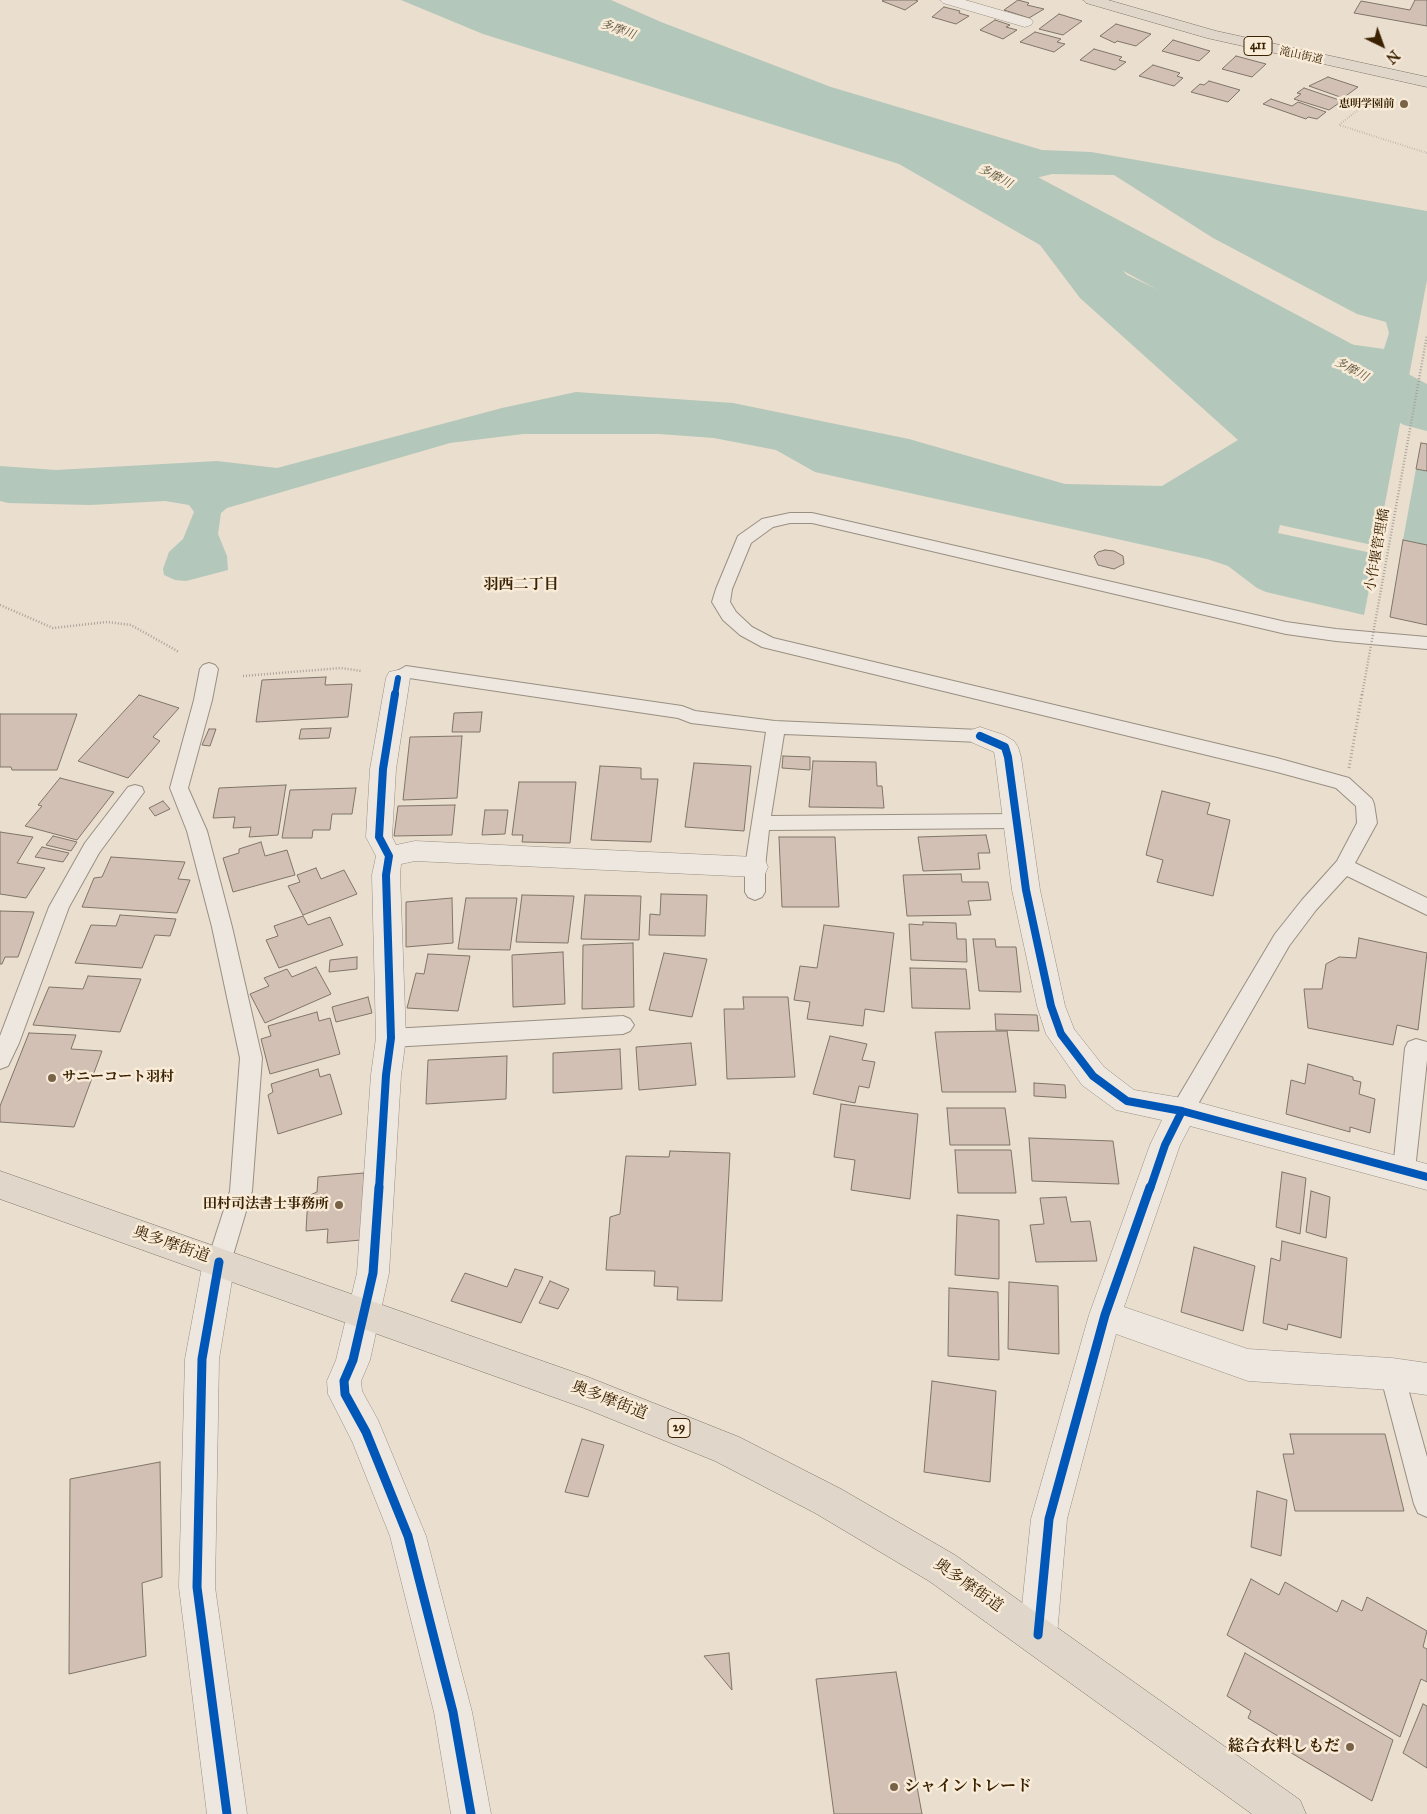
<!DOCTYPE html>
<meta charset="utf-8">
<style>
body{margin:0}
#map{position:relative;width:1427px;height:1814px;overflow:hidden;background:#eadece;font-family:"IM FELL Great Primer",serif}
canvas{display:block}
.north{position:absolute;left:1357px;top:20px;width:50px;height:50px;-webkit-text-stroke:4px #f8ebd8;paint-order:stroke;rotate:138deg;font-size:14px;font-weight:700;line-height:20px;text-align:center;color:#3a2101}
.north::after{content:'';display:block;margin:auto;width:18px;height:22px;background:#3a2101;clip-path:polygon(50% 0,100% 100%,50% 72%,0 100%)}
</style>
<div id="map">
<canvas width="1427" height="1814"></canvas>
<div class="north">N</div>
</div>
<script>
const g = document.querySelector('canvas').getContext('2d');
g.lineJoin = 'round';
function paint(path, color) { g.fillStyle = color; g.fill(path, 'evenodd'); }
const shape = rows => new Path2D(rows.map(r => 'M' + r).join(''));
function stroke(path, color, width, dash) { g.strokeStyle = color; g.lineWidth = width; g.lineCap = dash ? 'butt' : 'round'; g.setLineDash(dash || []); g.stroke(path); }
function write(font, color, halo, rows, align = 'center') {
  g.font = font + ' "IM FELL Great Primer","Noto Serif JP",serif'; g.lineWidth = 5; g.setLineDash([]); g.textBaseline = 'middle'; g.strokeStyle = halo; g.fillStyle = color; for (const [text, x, y, turn = 0] of rows) {
    g.save(); g.translate(x, y); g.rotate((+turn || 0) * Math.PI / 180); g.textAlign = isNaN(turn) ? turn : align; if (halo) g.strokeText(text, 0, 0); g.fillText(text, 0, 0); g.restore();
  }
}
const water = shape([
 [401,0,611,0,661,22,831,87,1042,150,1091,152,1427,211,1427,280,1377,546,1280,525,1278,533,1376,554,1364,615,1266,592,1257,588,1228,566,1207,559,815,472,776,450,714,438,659,434,523,434,450,443,227,508,221,513,218,534,227,556,228,570,186,581,175,580,164,575,163,569,169,552,183,539,194,512,189,505,165,501,90,505,8,503,0,501,0,466,56,470,217,461,277,468,502,408,576,392,733,403,909,439,1065,484,1162,486,1238,440,1080,298,1040,245,899,164,483,34],
 [1052,174,1114,175,1213,238,1357,314,1386,322,1389,333,1384,349,1241,329,1127,275,1032,179],
 [1416,469,1427,471,1427,545,1403,540]
]);
const river = shape([
 [965,144,985,149,1427,384,1427,431,1404,425,945,173,937,161,945,149,965,144]
]);
const building = shape([
 [884,0,915,0,918,1,905,10,882,1,884,0],
 [1018,0,1029,3,1027,5,1044,9,1029,18,1004,10,1018,0],
 [1415,0,1427,0,1427,26,1354,13,1361,1,1410,10,1415,0],
 [944,7,960,11,959,13,969,16,956,24,932,17,944,7],
 [1059,14,1082,21,1063,35,1039,29,1059,14],
 [995,20,1010,25,1006,27,1017,30,1003,39,980,30,995,20],
 [1116,24,1151,34,1136,46,1117,41,1115,43,1100,36,1116,24],
 [1035,32,1061,39,1057,42,1065,44,1054,52,1020,42,1035,32],
 [1173,40,1210,51,1199,61,1162,51,1173,40],
 [1094,49,1122,57,1119,60,1126,62,1115,70,1080,60,1094,49],
 [1236,56,1266,64,1252,77,1222,69,1236,56],
 [1153,65,1180,73,1177,76,1183,78,1174,86,1139,76,1153,65],
 [1328,77,1358,87,1343,98,1309,86,1328,77],
 [1209,81,1240,90,1228,102,1191,92,1200,84,1204,85,1209,81],
 [1304,88,1342,101,1329,110,1294,99,1301,94,1297,93,1304,88],
 [1271,99,1292,106,1298,102,1326,112,1317,119,1308,117,1306,119,1263,104,1271,99],
 [1421,443,1427,444,1427,471,1416,469,1421,443],
 [1403,540,1427,545,1427,625,1390,617,1403,540],
 [1105,550,1114,551,1123,556,1124,564,1114,569,1098,565,1094,556,1098,552,1105,550],
 [326,677,325,685,352,684,348,717,256,722,262,680,326,677],
 [139,695,179,708,153,737,160,741,128,778,78,761,139,695],
 [482,712,480,732,452,732,454,713,482,712],
 [0,714,77,714,57,770,12,770,11,767,0,767,0,714],
 [331,728,329,738,299,739,301,729,331,728],
 [209,729,216,729,210,746,202,745,209,729],
 [462,736,457,798,403,800,410,737,462,736],
 [783,756,810,757,810,770,782,768,783,756],
 [813,761,876,762,877,786,882,786,884,808,809,807,813,761],
 [694,763,751,766,744,831,685,827,694,763],
 [600,766,641,768,641,779,658,779,651,842,591,840,600,766],
 [60,778,114,792,77,840,25,826,42,806,38,805,60,778],
 [519,782,576,782,570,843,522,842,523,835,512,835,519,782],
 [286,785,278,835,249,837,251,827,233,828,235,817,213,818,219,788,286,785],
 [356,788,352,814,332,814,330,830,313,830,312,838,282,838,290,790,356,788],
 [1162,791,1210,803,1207,814,1230,820,1213,896,1157,882,1163,860,1146,855,1162,791],
 [163,801,170,809,155,816,149,808,163,801],
 [455,805,452,835,394,836,398,806,455,805],
 [485,810,508,810,505,834,482,835,485,810],
 [0,832,33,837,17,863,45,868,26,898,0,894,0,832],
 [986,835,990,853,978,853,980,869,923,871,918,837,986,835],
 [53,836,77,842,71,851,46,845,53,836],
 [779,837,835,837,839,907,782,907,779,837],
 [261,842,265,856,287,850,295,875,233,892,223,858,239,853,239,849,261,842],
 [42,847,69,853,63,862,35,857,42,847],
 [111,857,185,862,178,879,190,880,177,913,82,907,94,878,102,877,111,857],
 [316,868,321,879,344,870,357,894,303,915,288,886,300,882,297,875,316,868],
 [961,874,962,882,988,882,991,900,968,901,971,915,907,916,903,875,961,874],
 [661,894,707,895,705,936,649,935,650,914,660,915,661,894],
 [522,895,574,896,568,943,516,942,522,895],
 [585,895,641,896,639,940,581,939,585,895],
 [452,898,453,943,406,947,406,902,452,898],
 [466,898,517,898,510,950,458,949,466,898],
 [0,911,34,912,18,957,5,957,2,964,0,964,0,911],
 [120,915,176,919,170,936,155,935,142,968,75,963,91,925,116,926,120,915],
 [303,916,308,925,330,917,343,945,279,968,266,940,278,936,274,926,303,916],
 [923,922,956,923,957,939,966,939,967,962,911,960,909,924,923,925,923,922],
 [824,925,894,933,884,1012,865,1009,863,1026,807,1019,810,1002,794,1000,800,966,817,968,824,925],
 [1359,938,1427,953,1418,1030,1397,1025,1393,1045,1308,1028,1304,989,1322,989,1326,964,1339,957,1356,958,1359,938],
 [973,939,995,939,996,947,1016,947,1021,992,979,991,973,939],
 [633,943,634,1007,582,1009,583,945,633,943],
 [563,952,565,1004,513,1007,512,955,563,952],
 [664,953,707,959,692,1017,649,1010,664,953],
 [428,954,470,956,458,1011,407,1008,416,973,424,974,428,954],
 [357,957,357,969,329,972,330,960,357,957],
 [316,967,331,994,265,1023,250,994,269,986,264,978,287,969,292,977,316,967],
 [910,968,966,969,970,1009,912,1008,910,968],
 [88,976,141,979,120,1032,33,1025,49,987,83,989,88,976],
 [368,997,372,1013,336,1022,332,1007,368,997],
 [743,997,788,997,795,1077,727,1079,724,1009,744,1009,743,997],
 [317,1012,319,1021,330,1018,340,1054,270,1074,261,1039,271,1036,268,1026,317,1012],
 [995,1014,1037,1015,1039,1031,996,1030,995,1014],
 [1007,1031,1016,1092,942,1092,935,1032,1007,1031],
 [29,1033,76,1035,71,1049,102,1051,74,1127,0,1122,0,1106,29,1033],
 [830,1036,867,1044,862,1060,875,1062,869,1088,859,1086,855,1103,813,1094,830,1036],
 [691,1043,696,1085,639,1090,636,1047,691,1043],
 [620,1049,622,1089,553,1093,553,1053,620,1049],
 [507,1056,506,1099,426,1104,428,1060,507,1056],
 [1308,1064,1353,1077,1353,1080,1361,1082,1359,1094,1375,1099,1370,1133,1350,1127,1350,1132,1286,1114,1291,1080,1305,1084,1308,1064],
 [318,1069,320,1077,330,1074,342,1114,278,1134,268,1095,273,1092,271,1084,318,1069],
 [1034,1083,1065,1085,1066,1098,1034,1096,1034,1083],
 [841,1104,918,1114,910,1199,851,1190,855,1160,834,1157,841,1104],
 [947,1108,1005,1108,1010,1145,950,1145,947,1108],
 [1029,1138,1113,1141,1119,1184,1032,1181,1029,1138],
 [955,1150,1011,1150,1016,1193,958,1193,955,1150],
 [670,1151,730,1153,722,1301,677,1300,678,1287,654,1286,655,1271,606,1270,610,1217,620,1214,626,1156,669,1157,670,1151],
 [1282,1172,1306,1178,1300,1234,1276,1227,1282,1172],
 [364,1173,361,1240,327,1243,328,1229,306,1231,308,1196,317,1192,318,1177,364,1173],
 [1311,1191,1330,1197,1326,1238,1306,1232,1311,1191],
 [1066,1197,1071,1222,1090,1221,1097,1261,1036,1262,1030,1225,1044,1224,1040,1198,1066,1197],
 [957,1215,999,1220,999,1279,955,1275,957,1215],
 [1282,1241,1347,1258,1341,1338,1288,1324,1287,1330,1263,1323,1271,1258,1280,1261,1282,1241],
 [1194,1247,1255,1266,1243,1331,1181,1312,1194,1247],
 [515,1269,543,1277,521,1323,451,1301,465,1273,507,1287,515,1269],
 [550,1281,569,1289,558,1309,539,1303,550,1281],
 [1009,1282,1058,1286,1059,1354,1008,1349,1009,1282],
 [949,1288,998,1292,999,1360,948,1356,949,1288],
 [932,1381,996,1391,990,1482,924,1472,932,1381],
 [1290,1434,1385,1434,1404,1511,1295,1511,1283,1454,1294,1454,1290,1434],
 [582,1439,604,1445,588,1497,565,1492,582,1439],
 [160,1462,162,1577,142,1583,146,1656,69,1674,70,1479,160,1462],
 [1257,1491,1287,1500,1281,1556,1251,1547,1257,1491],
 [1251,1579,1279,1595,1285,1582,1337,1612,1342,1600,1362,1611,1367,1597,1427,1631,1423,1647,1427,1649,1427,1682,1421,1679,1400,1737,1227,1635,1251,1579],
 [729,1653,732,1690,704,1656,729,1653],
 [1245,1653,1393,1740,1372,1801,1288,1751,1291,1744,1248,1718,1251,1711,1227,1696,1245,1653],
 [896,1672,922,1814,834,1814,816,1679,896,1672],
 [1423,1704,1427,1706,1427,1768,1403,1753,1423,1704]
]);
const pathFar1 = shape([
 [1369,101,1339,125,1427,153]
]);
const path = shape([
 [0,605,53,628,107,622,131,625,179,652],
 [243,676,341,668,361,671]
]);
const lane = shape([
 [790,513,812,513,1286,622,1336,629,1427,637,1427,649,1336,641,1286,634,812,523,790,523,773,527,751,543,732,589,730,602,736,612,752,627,773,638,1277,758,1349,778,1372,799,1374,804,1377,823,1355,863,1427,898,1427,915,1347,876,1316,910,1289,946,1190,1118,1182,1120,1174,1118,1171,1111,1174,1104,1275,934,1302,900,1337,861,1357,823,1356,806,1336,788,1277,772,762,647,740,635,723,620,712,602,716,589,738,536,762,519,790,513],
 [209,663,215,665,218,669,212,700,188,788,207,831,232,927,262,1058,252,1191,231,1262,227,1269,219,1273,211,1269,207,1262,230,1191,240,1058,212,927,187,831,170,788,194,700,200,669,203,665,209,663],
 [406,666,682,706,695,711,775,721,980,730,986,731,989,736,986,741,980,742,784,734,771,816,1016,814,1023,816,1026,821,1023,826,1016,828,769,830,765,867,765,892,762,897,755,900,748,897,745,892,745,867,766,732,691,723,678,718,409,678,398,684,392,682,389,678,392,674,406,666],
 [135,785,142,787,144,792,99,853,69,907,19,1043,8,1066,0,1069,0,1036,49,907,85,843,128,787,135,785],
 [623,1016,630,1019,634,1025,630,1031,623,1034,391,1047,383,1044,380,1038,383,1032,391,1029,623,1016],
 [1416,1039,1427,1042,1427,1060,1415,1170,1412,1177,1404,1180,1396,1177,1393,1170,1405,1048,1408,1042,1416,1039],
 [1392,1362,1401,1366,1404,1374,1427,1457,1427,1517,1418,1513,1414,1504,1380,1374,1383,1366,1392,1362]
]);
const street = shape([
 [940,0,965,0,1031,19,1033,22,1031,25,1025,27,943,3,940,0],
 [398,670,407,672,410,678,396,769,392,837,396,845,415,841,755,857,765,860,768,867,765,874,755,877,415,861,401,864,400,875,406,1038,401,1075,389,1273,370,1360,361,1381,362,1391,378,1420,426,1536,472,1712,491,1814,451,1814,434,1712,390,1536,352,1441,328,1394,327,1381,336,1360,357,1273,371,1075,376,1038,372,875,376,856,366,837,370,769,386,678,389,672,398,670],
 [980,727,1004,735,1014,741,1018,747,1021,757,1040,890,1065,1006,1074,1029,1104,1067,1134,1090,1182,1098,1427,1164,1427,1190,1190,1126,1180,1145,1124,1307,1248,1349,1392,1358,1427,1363,1427,1395,1392,1390,1248,1381,1116,1334,1067,1519,1057,1635,1051,1648,1038,1654,1025,1648,1019,1635,1031,1519,1089,1315,1150,1145,1162,1120,1116,1110,1082,1085,1046,1034,1037,1006,1012,890,995,757,994,752,971,742,967,736,971,730,980,727],
 [219,1247,230,1252,235,1262,219,1359,215,1587,247,1814,207,1814,179,1587,185,1359,203,1262,208,1252,219,1247]
]);
const primary = shape([
 [0,1171,588,1377,739,1437,841,1489,955,1555,1300,1800,1306,1814,1252,1814,929,1581,815,1513,715,1461,584,1408,0,1199,0,1171]
]);
const highway = shape([
 [1083,0,1108,0,1216,31,1427,77,1427,87,1207,38,1086,3,1083,0]
]);
const pathBridgeFar1 = shape([
 [1362,695,1427,335]
]);
const pathBridge = shape([
 [1349,768,1362,694]
]);
const cyclewayFar2 = shape([
 [395,695,398,678]
]);
const cyclewayFar1 = shape([
 [980,736,1005,747,1008,757,1026,890,1051,1006,1061,1034,1093,1076,1127,1101,1182,1111],
 [379,1189,386,1075,391,1038,386,875,389,856,379,837,383,769,395,694],
 [1150,1189,1165,1145,1182,1111,1427,1177]
]);
const cycleway = shape([
 [379,1187,373,1273,353,1360,344,1381,345,1394,366,1432,408,1536,453,1712,471,1814],
 [219,1262,202,1359,197,1587,227,1814],
 [1038,1635,1049,1519,1105,1315,1150,1187]
]);
const markers = [
 [1404,104,5,"#786349"],
 [52,1078,5,"#786349"],
 [339,1205,5,"#786349"],
 [1350,1747,5,"#786349"],
 [894,1787,5,"#786349"]
];
const farStreetnames = [
 ["滝山街道",1301,56,12]
];
const farPoinames = [
 ["恵明学園前",1394,104]
];
const farWaternames = [
 ["多摩川",618,30,20],
 ["多摩川",995,177,28],
 ["多摩川",1351,370,28]
];
const shields = [
 [1258,46,28],
 [679,1428,22]
];
const shieldNames = [
 ["411",1258,46],
 ["29",679,1428]
];
const streetNames = [
 ["小作堰管理橋",1378,550,-80]
];
const poiNames = [
 ["サニーコート羽村",62,1078],
 ["田村司法書士事務所",329,1205,"right"]
];
const neighbourhoodNames = [
 ["羽西二丁目",521,585]
];
const nearStreetnames = [
 ["奥多摩街道",171,1245,19],
 ["奥多摩街道",609,1401,21],
 ["奥多摩街道",968,1586,35]
];
const nearPoinames = [
 ["総合衣料しもだ",1340,1747],
 ["シャイントレード",904,1787,"left"]
];
paint(water, '#b3c7ba');
paint(river, '#b3c7ba');
paint(building, '#d3c0b5');
stroke(building, '#7f7568', 1);
stroke(lane, '#998f82', 2);
stroke(street, '#998f82', 1);
stroke(primary, '#7f7568', 1);
stroke(highway, '#7f7568', 1);
stroke(pathFar1, '#a9a299', 2, [0.5, 2]);
stroke(path, '#a9a299', 2.5, [1, 2]);
paint(lane, '#ede7df');
paint(street, '#ede7df');
paint(primary, '#e0d7ca');
paint(highway, '#e0d7ca');
stroke(pathBridgeFar1, '#a9a299', 2.5, [1, 2]);
stroke(pathBridge, '#a9a299', 3, [1, 2.5]);
stroke(cyclewayFar2, '#0057b8', 6);
stroke(cyclewayFar1, '#0057b8', 8);
stroke(cycleway, '#0057b8', 9);
for (const [x, y, r, color] of markers) { const dot = new Path2D(); dot.arc(x, y, r, 0, 2 * Math.PI); g.fillStyle = color; g.fill(dot); stroke(dot, '#f8ebd8', 2); }
write('11px', '#3a2101', '#f8ebd8', farStreetnames);
write('bold 11px', '#3a2101', '#f8ebd8', farPoinames, 'right');
write('italic 12px', '#575036', '#f8ebd8', farWaternames);
for (const [x, y, w] of shields) { const box = new Path2D(); box.roundRect(x - w / 2, y - 9.5, w, 19, 4); g.fillStyle = '#f8ebd8'; g.fill(box); stroke(box, '#3a2101', 1); }
write('bold 12px', '#3a2101', null, shieldNames);
write('14px', '#3a2101', '#f8ebd8', streetNames);
write('bold 14px', '#3a2101', '#f8ebd8', poiNames, 'left');
write('bold 15px', '#3a2101', '#f8ebd8', neighbourhoodNames);
write('16px', '#3a2101', '#f8ebd8', nearStreetnames);
write('bold 16px', '#3a2101', '#f8ebd8', nearPoinames, 'right');
</script>
